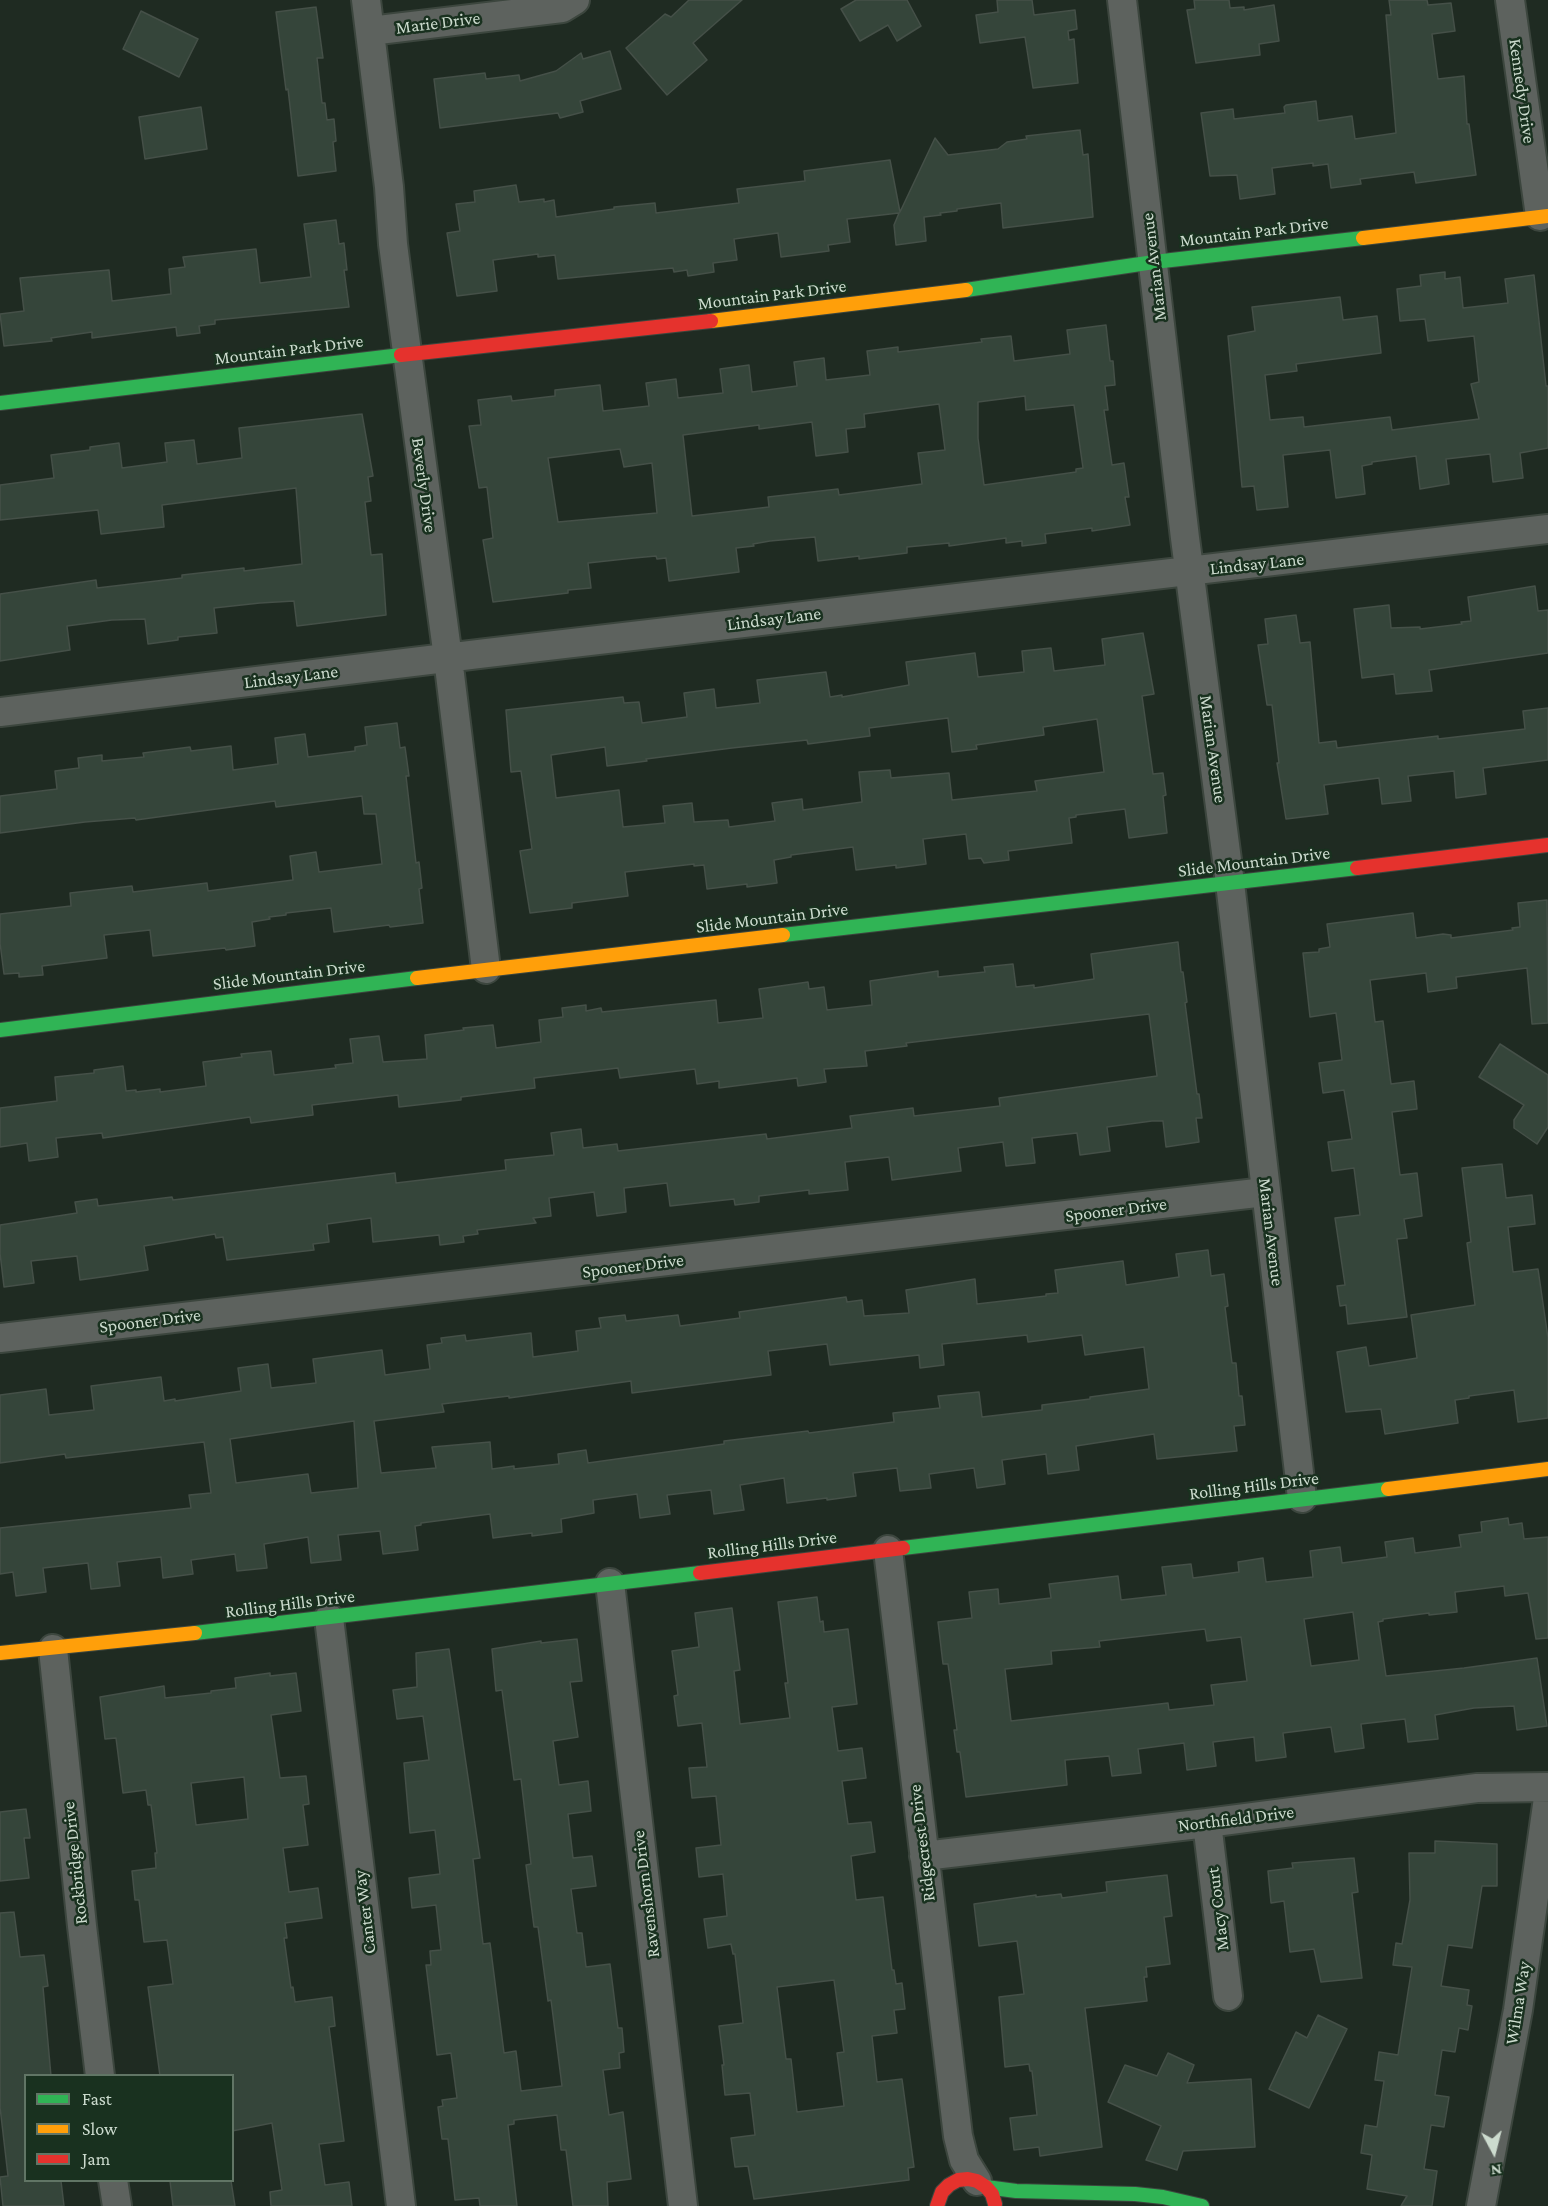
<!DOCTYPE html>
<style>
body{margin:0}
#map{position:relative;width:1548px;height:2206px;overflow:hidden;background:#1f2b22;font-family:"Crimson Pro",serif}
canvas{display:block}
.legend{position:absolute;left:24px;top:2074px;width:210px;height:108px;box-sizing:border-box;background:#19311f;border:2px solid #617565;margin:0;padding:8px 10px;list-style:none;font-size:18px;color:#ccdbce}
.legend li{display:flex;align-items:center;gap:12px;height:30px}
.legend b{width:30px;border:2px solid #617565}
.north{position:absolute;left:1464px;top:2122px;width:60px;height:60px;-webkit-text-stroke:4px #19311f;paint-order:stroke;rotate:173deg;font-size:16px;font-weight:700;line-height:24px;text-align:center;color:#ccdbce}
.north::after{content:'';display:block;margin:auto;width:21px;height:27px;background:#ccdbce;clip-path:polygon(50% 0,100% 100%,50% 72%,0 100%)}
</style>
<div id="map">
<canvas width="1548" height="2206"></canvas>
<ul class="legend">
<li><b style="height:8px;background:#30b455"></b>Fast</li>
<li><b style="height:8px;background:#ff9f0a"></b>Slow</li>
<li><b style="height:8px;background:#e5322d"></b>Jam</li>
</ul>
<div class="north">N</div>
</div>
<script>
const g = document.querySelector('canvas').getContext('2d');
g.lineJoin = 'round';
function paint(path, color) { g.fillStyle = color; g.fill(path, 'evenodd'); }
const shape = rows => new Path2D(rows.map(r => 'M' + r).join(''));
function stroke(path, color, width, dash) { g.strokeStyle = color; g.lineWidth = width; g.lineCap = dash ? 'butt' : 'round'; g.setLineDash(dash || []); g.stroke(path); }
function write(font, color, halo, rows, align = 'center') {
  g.font = font + ' "Crimson Pro",serif'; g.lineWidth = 5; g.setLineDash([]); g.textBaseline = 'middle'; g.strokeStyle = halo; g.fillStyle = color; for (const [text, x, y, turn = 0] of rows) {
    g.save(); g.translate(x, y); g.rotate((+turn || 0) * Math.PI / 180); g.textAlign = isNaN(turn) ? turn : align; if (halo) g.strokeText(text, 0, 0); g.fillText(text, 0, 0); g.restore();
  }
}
const building = shape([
 [689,0,742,0,693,43,707,60,667,95,626,48,665,14,671,17,689,0],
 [856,0,907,0,921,26,897,41,888,25,860,41,841,9,856,0],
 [997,0,1032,0,1034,15,1075,10,1077,29,1068,31,1069,40,1074,39,1078,83,1033,88,1025,37,980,43,976,15,998,12,997,0],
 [1194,0,1229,0,1230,8,1244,7,1244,10,1274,5,1279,41,1259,44,1260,55,1196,63,1187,10,1195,9,1194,0],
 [1389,0,1427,0,1428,5,1451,3,1455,31,1432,34,1438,79,1464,76,1467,124,1469,124,1476,175,1416,183,1414,172,1360,179,1361,184,1331,188,1328,164,1313,166,1313,163,1272,168,1275,194,1240,199,1237,175,1210,176,1201,113,1233,109,1234,119,1285,113,1284,107,1286,105,1316,101,1318,121,1352,116,1355,139,1396,133,1386,15,1391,15,1389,0],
 [316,7,323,58,317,58,322,103,325,103,327,120,334,119,336,141,333,142,336,171,298,176,288,89,286,90,276,12,316,7],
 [141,11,198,39,179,77,123,49,141,11],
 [610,51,621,89,580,101,583,112,560,118,558,113,440,128,434,79,485,73,486,79,519,75,520,81,556,71,581,53,583,59,610,51],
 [201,107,207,149,145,159,139,117,201,107],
 [1080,130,1083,155,1088,154,1093,217,1003,228,1001,203,957,209,957,211,940,213,941,215,924,217,926,241,896,245,894,225,899,213,847,219,850,242,828,245,829,251,781,257,778,233,734,239,737,260,713,263,714,272,688,276,687,270,674,272,673,268,558,279,555,255,538,257,538,254,493,260,497,291,457,296,447,233,460,231,456,204,475,202,474,191,516,185,519,202,544,199,544,202,554,200,556,217,614,209,614,207,655,203,656,213,739,203,737,189,805,181,804,171,890,160,900,212,935,138,948,155,998,149,1007,142,1027,139,1026,136,1080,130],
 [336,220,339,244,344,243,347,270,344,270,349,307,215,320,215,324,199,326,200,333,177,336,176,327,92,338,92,332,51,338,52,341,4,346,0,314,24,311,20,278,109,270,112,301,171,294,169,269,185,267,183,257,256,249,260,283,311,277,304,224,336,220],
 [1445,272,1445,279,1460,277,1463,308,1508,303,1505,279,1534,275,1546,386,1548,386,1548,448,1520,453,1523,478,1493,482,1490,454,1446,459,1449,484,1420,489,1416,456,1372,462,1372,464,1362,466,1365,494,1336,498,1330,450,1283,455,1288,507,1257,510,1254,486,1242,487,1228,336,1255,331,1252,307,1340,297,1343,320,1377,316,1381,353,1296,364,1297,371,1265,375,1270,420,1303,417,1304,427,1390,417,1392,430,1479,419,1471,384,1479,382,1474,336,1428,341,1425,319,1400,321,1397,289,1421,286,1420,275,1445,272],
 [1106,325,1110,361,1113,361,1115,385,1105,386,1108,410,1104,410,1112,465,1124,463,1129,497,1125,497,1130,525,1092,531,1092,528,1045,534,1046,543,1022,546,1022,541,1006,543,1006,538,949,546,949,543,907,547,907,553,859,559,859,556,818,561,815,537,770,541,753,544,754,546,736,548,739,572,669,581,666,558,657,559,656,556,634,558,588,563,591,588,568,590,568,593,493,602,483,540,493,538,487,487,479,488,469,426,481,425,478,400,511,396,512,401,555,396,555,390,600,385,603,411,649,406,646,383,676,379,678,398,723,393,720,369,749,365,752,392,797,386,794,362,824,358,826,380,870,375,867,351,898,347,898,352,982,342,981,339,1011,336,1014,361,1070,354,1067,330,1106,325],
 [1025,396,1026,410,1074,405,1083,468,1076,469,1076,472,984,485,978,438,978,402,1025,396],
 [939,404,945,450,918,453,922,484,839,495,838,489,768,497,769,507,692,516,683,435,759,425,759,429,812,422,816,456,848,452,846,429,865,427,864,414,939,404],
 [620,449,624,467,652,463,657,513,558,522,548,458,620,449],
 [362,414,373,476,368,477,371,501,365,502,371,555,382,554,386,615,297,626,294,601,260,603,214,608,217,633,178,637,178,640,148,644,145,619,112,620,67,626,70,650,0,661,0,594,96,580,97,588,182,578,182,575,244,568,244,571,302,564,296,488,162,505,164,527,101,534,98,510,0,520,0,485,54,478,51,455,90,450,90,447,119,443,122,468,167,462,165,443,194,440,197,464,242,458,239,428,362,414],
 [1535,586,1538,611,1548,610,1548,653,1429,670,1432,691,1396,694,1394,674,1362,678,1354,609,1389,605,1391,628,1420,627,1420,629,1462,624,1461,622,1471,621,1468,597,1535,586],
 [1296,615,1300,643,1310,642,1319,743,1336,741,1337,748,1438,736,1438,739,1525,729,1523,711,1548,708,1548,760,1483,768,1486,794,1456,798,1454,771,1408,776,1411,801,1382,804,1379,778,1324,785,1328,814,1286,819,1277,763,1279,763,1272,705,1267,705,1258,645,1268,644,1265,619,1296,615],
 [1143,633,1154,694,1142,696,1153,774,1163,773,1166,795,1163,796,1167,833,1129,838,1125,809,1076,815,1076,817,1069,818,1072,843,1008,851,1009,860,984,863,981,858,969,859,966,834,923,839,926,864,896,868,896,865,856,870,853,847,791,855,791,857,774,860,777,883,747,887,747,884,707,889,704,865,694,866,694,864,625,872,628,896,572,903,572,908,530,913,520,851,532,849,521,771,511,772,506,710,623,697,624,703,639,702,642,723,687,717,684,693,714,689,716,708,760,703,757,680,826,672,830,697,842,695,842,697,909,685,906,662,975,653,978,677,1024,672,1022,651,1051,648,1054,671,1105,665,1102,639,1143,633],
 [948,718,952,752,977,749,976,745,1044,735,1043,727,1097,719,1104,772,1035,781,1037,791,952,800,949,773,891,778,890,770,859,772,862,802,803,810,802,799,772,803,775,821,729,827,728,820,694,822,692,803,663,806,665,823,623,827,619,790,556,798,551,755,605,747,607,766,647,761,646,759,732,748,807,740,808,744,870,736,869,728,948,718],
 [397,723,400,748,405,747,409,776,406,776,416,863,419,862,422,888,419,889,423,923,390,927,389,925,334,932,331,908,286,913,286,915,269,917,270,919,252,922,255,946,226,950,225,948,153,956,150,930,104,935,107,958,42,966,43,975,19,977,19,973,4,974,0,943,0,914,71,906,70,893,132,886,133,892,207,883,208,891,293,880,290,856,316,852,319,872,382,864,376,814,364,814,362,796,276,807,275,801,136,820,135,818,85,822,0,833,0,796,57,789,55,771,79,768,78,758,102,755,102,761,144,757,143,753,190,747,191,751,231,746,233,770,278,764,275,738,305,734,308,757,355,751,355,747,367,745,365,727,397,723],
 [1547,900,1548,1023,1532,1024,1527,968,1456,977,1457,988,1428,992,1426,973,1370,980,1375,1022,1383,1021,1391,1084,1414,1081,1417,1109,1392,1112,1400,1175,1417,1173,1422,1216,1404,1219,1407,1238,1397,1239,1407,1317,1348,1324,1346,1305,1340,1306,1337,1286,1345,1285,1335,1218,1360,1215,1354,1168,1332,1171,1328,1142,1352,1139,1344,1090,1323,1093,1319,1063,1342,1060,1336,1013,1310,1017,1303,953,1319,952,1319,949,1330,947,1327,924,1413,913,1416,938,1443,934,1451,935,1451,938,1513,930,1512,928,1520,927,1518,903,1547,900],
 [1178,942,1181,972,1183,972,1187,1002,1185,1003,1197,1094,1199,1094,1202,1118,1196,1118,1199,1142,1166,1147,1163,1121,1152,1121,1107,1127,1110,1151,1080,1155,1077,1133,1032,1138,1035,1163,1006,1166,1003,1142,958,1148,961,1171,922,1176,892,1180,889,1157,845,1162,848,1190,809,1194,809,1190,759,1196,759,1202,735,1205,734,1199,670,1206,667,1183,624,1188,626,1212,597,1216,594,1192,549,1198,551,1216,533,1218,536,1223,477,1230,478,1234,463,1236,464,1242,440,1245,439,1235,373,1242,371,1218,327,1224,329,1242,313,1244,314,1250,227,1260,223,1237,216,1238,215,1234,144,1246,148,1270,109,1276,80,1280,77,1256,31,1261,34,1283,4,1287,0,1253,0,1225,77,1213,75,1202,97,1199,98,1206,172,1197,173,1200,395,1173,396,1183,506,1170,505,1160,554,1155,551,1133,581,1129,583,1148,617,1144,618,1151,766,1134,767,1139,852,1128,850,1116,913,1108,914,1116,1000,1106,999,1098,1157,1076,1149,1014,906,1043,907,1046,865,1051,867,1066,824,1069,826,1082,798,1086,797,1078,719,1088,719,1081,697,1084,695,1069,620,1078,618,1068,534,1078,535,1088,461,1097,461,1100,399,1107,398,1095,312,1105,313,1115,251,1123,250,1117,103,1138,102,1133,56,1138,58,1157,29,1161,27,1143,0,1147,0,1108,57,1101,55,1077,94,1073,94,1070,123,1066,126,1091,136,1090,136,1092,160,1089,160,1092,206,1086,203,1062,242,1057,241,1054,271,1051,274,1075,336,1068,335,1065,353,1063,350,1039,379,1036,383,1062,427,1059,425,1035,464,1030,463,1028,493,1025,496,1048,541,1042,539,1020,563,1017,562,1008,586,1005,586,1011,601,1008,602,1012,716,1000,718,1023,763,1018,759,989,808,982,809,989,824,987,827,1010,872,1005,870,981,938,971,938,977,985,972,984,967,1013,964,1016,987,1034,985,1034,988,1094,979,1091,954,1178,942],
 [1500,1044,1548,1075,1548,1127,1537,1144,1514,1128,1514,1120,1524,1105,1479,1077,1500,1044],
 [1502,1164,1506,1198,1532,1195,1535,1224,1508,1227,1513,1272,1538,1269,1548,1338,1548,1418,1518,1422,1514,1390,1469,1396,1469,1398,1455,1400,1458,1423,1385,1434,1381,1409,1346,1412,1337,1352,1366,1347,1369,1366,1417,1358,1411,1315,1475,1305,1467,1243,1471,1242,1462,1168,1502,1164],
 [1208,1250,1211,1276,1224,1274,1228,1306,1225,1307,1232,1363,1236,1363,1239,1396,1242,1396,1245,1425,1234,1426,1237,1451,1157,1459,1154,1434,1076,1446,1079,1470,1048,1474,1046,1454,1002,1460,1005,1484,977,1488,974,1468,929,1474,931,1488,900,1491,897,1468,853,1473,856,1496,827,1500,827,1498,787,1503,784,1478,740,1485,744,1510,714,1514,711,1490,667,1495,670,1514,640,1518,637,1494,593,1500,594,1513,561,1519,562,1532,532,1536,532,1533,493,1538,490,1514,421,1523,421,1525,415,1526,418,1550,383,1554,380,1531,338,1535,341,1560,311,1563,308,1537,264,1544,267,1568,237,1571,235,1554,191,1560,193,1574,163,1578,161,1557,117,1562,120,1586,91,1589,88,1563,43,1568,46,1592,16,1596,13,1572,0,1574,0,1528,191,1508,189,1495,211,1493,204,1442,66,1458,65,1454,0,1463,0,1395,46,1389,49,1415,94,1410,91,1386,161,1377,164,1401,175,1399,175,1401,241,1391,238,1368,268,1364,271,1388,316,1383,313,1359,382,1350,385,1375,430,1369,427,1345,442,1343,441,1338,465,1335,466,1341,531,1333,533,1357,578,1351,576,1331,601,1328,599,1318,625,1315,626,1321,678,1315,680,1326,740,1318,739,1312,846,1297,847,1302,862,1300,864,1316,909,1313,906,1290,975,1279,977,1304,1046,1296,1046,1294,1058,1293,1055,1270,1123,1261,1126,1285,1179,1277,1176,1254,1208,1250],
 [1027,1335,1028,1342,1082,1335,1085,1355,1144,1347,1149,1389,1090,1397,1090,1399,1042,1405,1042,1410,982,1417,979,1392,938,1396,940,1408,893,1413,894,1422,809,1433,808,1431,724,1441,724,1444,588,1463,586,1450,558,1454,559,1464,514,1469,514,1466,492,1469,490,1442,432,1447,436,1468,381,1473,374,1421,444,1412,442,1404,509,1396,509,1398,631,1381,632,1393,771,1375,768,1351,827,1344,830,1365,919,1355,920,1368,944,1365,942,1344,1027,1335],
 [354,1421,358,1488,311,1493,308,1474,236,1483,230,1439,354,1421],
 [1508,1518,1509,1525,1522,1523,1524,1539,1548,1537,1548,1638,1536,1639,1528,1593,1505,1596,1504,1586,1455,1592,1457,1612,1429,1615,1429,1613,1383,1619,1383,1621,1378,1622,1386,1676,1464,1668,1537,1658,1547,1726,1517,1730,1514,1706,1474,1708,1435,1715,1438,1739,1408,1742,1405,1719,1361,1724,1364,1748,1335,1752,1331,1727,1283,1733,1286,1757,1256,1761,1254,1737,1213,1742,1216,1766,1187,1770,1184,1743,1138,1749,1141,1773,1112,1776,1109,1756,1065,1760,1067,1785,966,1797,960,1752,957,1752,954,1730,957,1730,948,1664,943,1664,938,1622,972,1618,969,1592,998,1589,999,1604,1051,1598,1049,1584,1118,1576,1121,1600,1166,1595,1162,1567,1191,1564,1193,1578,1239,1572,1238,1562,1263,1558,1266,1582,1313,1577,1310,1551,1340,1547,1342,1563,1387,1557,1385,1542,1413,1538,1415,1553,1461,1547,1459,1535,1482,1532,1481,1522,1508,1518],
 [1353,1612,1359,1660,1311,1666,1304,1619,1353,1612],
 [1205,1629,1207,1641,1241,1637,1247,1681,1211,1685,1214,1705,1169,1710,1168,1703,1011,1721,1005,1669,1052,1664,1051,1651,1100,1647,1099,1641,1205,1629],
 [817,1597,820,1622,823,1621,824,1632,848,1629,857,1704,832,1707,838,1751,862,1748,866,1778,842,1781,848,1824,871,1822,875,1852,851,1856,856,1900,883,1897,892,1970,894,1970,896,1984,902,1983,905,2009,894,2010,897,2033,872,2036,877,2082,902,2079,914,2167,908,2168,909,2180,754,2199,748,2166,735,2167,731,2138,755,2135,750,2093,725,2095,722,2065,724,2065,719,2026,743,2023,735,1954,733,1954,731,1944,708,1948,704,1919,727,1916,723,1874,699,1877,696,1848,721,1845,716,1796,692,1798,689,1768,707,1767,702,1723,678,1726,674,1696,678,1695,672,1651,699,1647,695,1613,732,1608,740,1670,734,1671,740,1724,790,1718,785,1683,788,1683,778,1602,817,1597],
 [834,1980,844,2052,837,2053,844,2106,797,2112,791,2059,786,2059,777,1987,834,1980],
 [577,1639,582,1681,570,1682,578,1737,553,1741,559,1785,588,1781,591,1811,568,1814,573,1858,592,1856,596,1886,571,1889,577,1933,582,1933,586,1967,610,1964,618,2028,622,2028,624,2052,619,2053,620,2068,603,2070,609,2115,623,2112,631,2179,607,2182,608,2206,573,2206,566,2150,561,2150,557,2115,514,2120,514,2124,508,2125,517,2206,480,2206,479,2198,455,2200,448,2139,442,2139,438,2107,443,2106,442,2100,457,2098,451,2053,437,2055,426,1965,431,1965,430,1951,441,1950,436,1905,412,1908,409,1878,440,1874,435,1830,410,1833,404,1763,429,1760,423,1716,397,1719,393,1690,417,1687,416,1653,449,1649,480,1858,473,1859,483,1944,490,1943,504,2053,516,2051,521,2091,562,2086,551,2000,548,2001,538,1927,534,1927,526,1865,531,1864,521,1779,514,1780,502,1690,496,1691,492,1649,541,1641,541,1643,577,1639],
 [270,1673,270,1676,296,1673,301,1711,271,1715,280,1778,306,1776,309,1804,303,1805,308,1845,283,1848,289,1892,318,1888,322,1918,285,1923,287,1938,284,1938,291,1988,293,1987,295,2002,332,1997,335,2026,329,2027,344,2141,319,2144,325,2185,349,2182,352,2206,271,2206,270,2192,282,2190,272,2123,232,2131,232,2076,160,2076,148,1987,173,1984,167,1940,144,1942,139,1900,135,1900,132,1871,156,1868,155,1853,157,1853,151,1805,148,1805,146,1790,123,1793,116,1738,105,1739,100,1697,164,1686,165,1698,211,1693,211,1691,236,1688,235,1678,270,1673],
 [244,1777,248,1819,196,1825,191,1783,244,1777],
 [26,1809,30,1838,24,1838,29,1878,0,1881,0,1812,26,1809],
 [1435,1841,1497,1844,1497,1886,1482,1886,1472,1948,1448,1945,1441,1986,1469,1990,1467,2005,1472,2006,1468,2030,1459,2028,1455,2052,1442,2050,1435,2095,1449,2097,1444,2127,1431,2125,1424,2169,1437,2171,1432,2206,1401,2206,1407,2196,1367,2189,1372,2155,1361,2153,1365,2125,1377,2127,1384,2081,1375,2080,1379,2052,1398,2055,1412,1967,1393,1965,1396,1943,1402,1944,1410,1900,1409,1853,1435,1853,1435,1841],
 [1354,1858,1358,1892,1352,1893,1362,1978,1321,1982,1314,1949,1290,1952,1284,1901,1271,1903,1268,1871,1293,1868,1292,1863,1354,1858],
 [1167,1875,1172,1916,1164,1917,1170,1964,1146,1967,1147,1977,1144,1977,1147,2001,1085,2008,1102,2147,1040,2156,1039,2147,1014,2150,1010,2118,1037,2115,1032,2071,1030,2071,1029,2064,1005,2067,999,1997,1024,1994,1017,1941,979,1946,974,1904,1036,1895,1036,1897,1061,1894,1062,1898,1107,1892,1106,1882,1167,1875],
 [14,1912,20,1957,44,1955,48,1986,43,1987,51,2076,26,2076,26,2181,61,2181,64,2206,3,2206,0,2177,8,2176,0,2107,0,1913,14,1912],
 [1318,2015,1347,2029,1309,2108,1269,2089,1296,2032,1307,2038,1318,2015],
 [1168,2053,1194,2065,1187,2083,1251,2079,1255,2147,1183,2151,1177,2170,1146,2160,1161,2126,1108,2102,1125,2065,1157,2076,1168,2053],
 [170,2181,231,2181,235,2206,173,2206,170,2181]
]);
const street = shape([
 [366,0,389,187,393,244,403,322,448,658,486,969],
 [1122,0,1185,538,1230,883,1302,1498],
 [1510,0,1540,216],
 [370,31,562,8,575,0],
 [0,712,487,653,1548,529],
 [0,1338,1265,1192],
 [888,1550,958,2136,964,2160,977,2181],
 [610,1583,683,2206],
 [329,1618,401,2206],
 [53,1649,82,1926,100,2076],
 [1207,1823,1228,1996],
 [924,1856,1207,1823,1477,1788,1548,1787],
 [113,2180,117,2206],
 [1481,2206,1518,2010,1548,1798]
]);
const fast = shape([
 [966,290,1154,262,1363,238],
 [0,403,401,355],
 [783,935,1357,868],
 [0,1030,417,978],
 [903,1548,1388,1489],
 [195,1633,700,1573],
 [986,2187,1016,2191,1135,2194,1163,2197,1202,2206]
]);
const slow = shape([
 [1363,238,1548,216],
 [711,321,966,290],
 [417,978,783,935],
 [1388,1489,1548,1469],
 [0,1653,195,1633]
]);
const jam = shape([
 [401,355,711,321],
 [1357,868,1548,845],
 [700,1573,903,1548],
 [937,2206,942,2192,949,2185,958,2180,968,2179,977,2181,986,2187,992,2194,995,2204]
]);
const streetNames = [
 ["Marie Drive",438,23,-7],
 ["Kennedy Drive",1522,91,82],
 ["Mountain Park Drive",1254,232,-7],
 ["Marian Avenue",1154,267,-97],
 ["Mountain Park Drive",772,295,-7],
 ["Mountain Park Drive",289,350,-7],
 ["Beverly Drive",424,485,82],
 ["Lindsay Lane",1257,564,-6],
 ["Lindsay Lane",774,619,-7],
 ["Lindsay Lane",291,677,-7],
 ["Marian Avenue",1213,749,82],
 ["Slide Mountain Drive",1254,862,-7],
 ["Slide Mountain Drive",772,918,-7],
 ["Slide Mountain Drive",289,975,-7],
 ["Spooner Drive",1116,1210,-7],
 ["Marian Avenue",1271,1232,83],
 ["Spooner Drive",633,1266,-7],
 ["Spooner Drive",150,1321,-7],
 ["Rolling Hills Drive",1254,1486,-7],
 ["Rolling Hills Drive",772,1545,-7],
 ["Rolling Hills Drive",290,1604,-7],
 ["Northfield Drive",1236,1819,-7],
 ["Ridgecrest Drive",922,1843,-97],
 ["Rockbridge Drive",75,1863,-96],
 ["Ravenshorn Drive",646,1894,-97],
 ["Macy Court",1218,1909,-97],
 ["Canter Way",365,1912,-97],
 ["Wilma Way",1518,2003,-81]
];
paint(building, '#35453a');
stroke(building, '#455048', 1.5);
stroke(street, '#3c463e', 32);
stroke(fast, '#3c463e', 16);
stroke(slow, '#3c463e', 16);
stroke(jam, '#3c463e', 16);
stroke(street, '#5d625e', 28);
stroke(fast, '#30b455', 14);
stroke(slow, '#ff9f0a', 14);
stroke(jam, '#e5322d', 14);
write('18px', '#ccdbce', '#19311f', streetNames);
</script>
